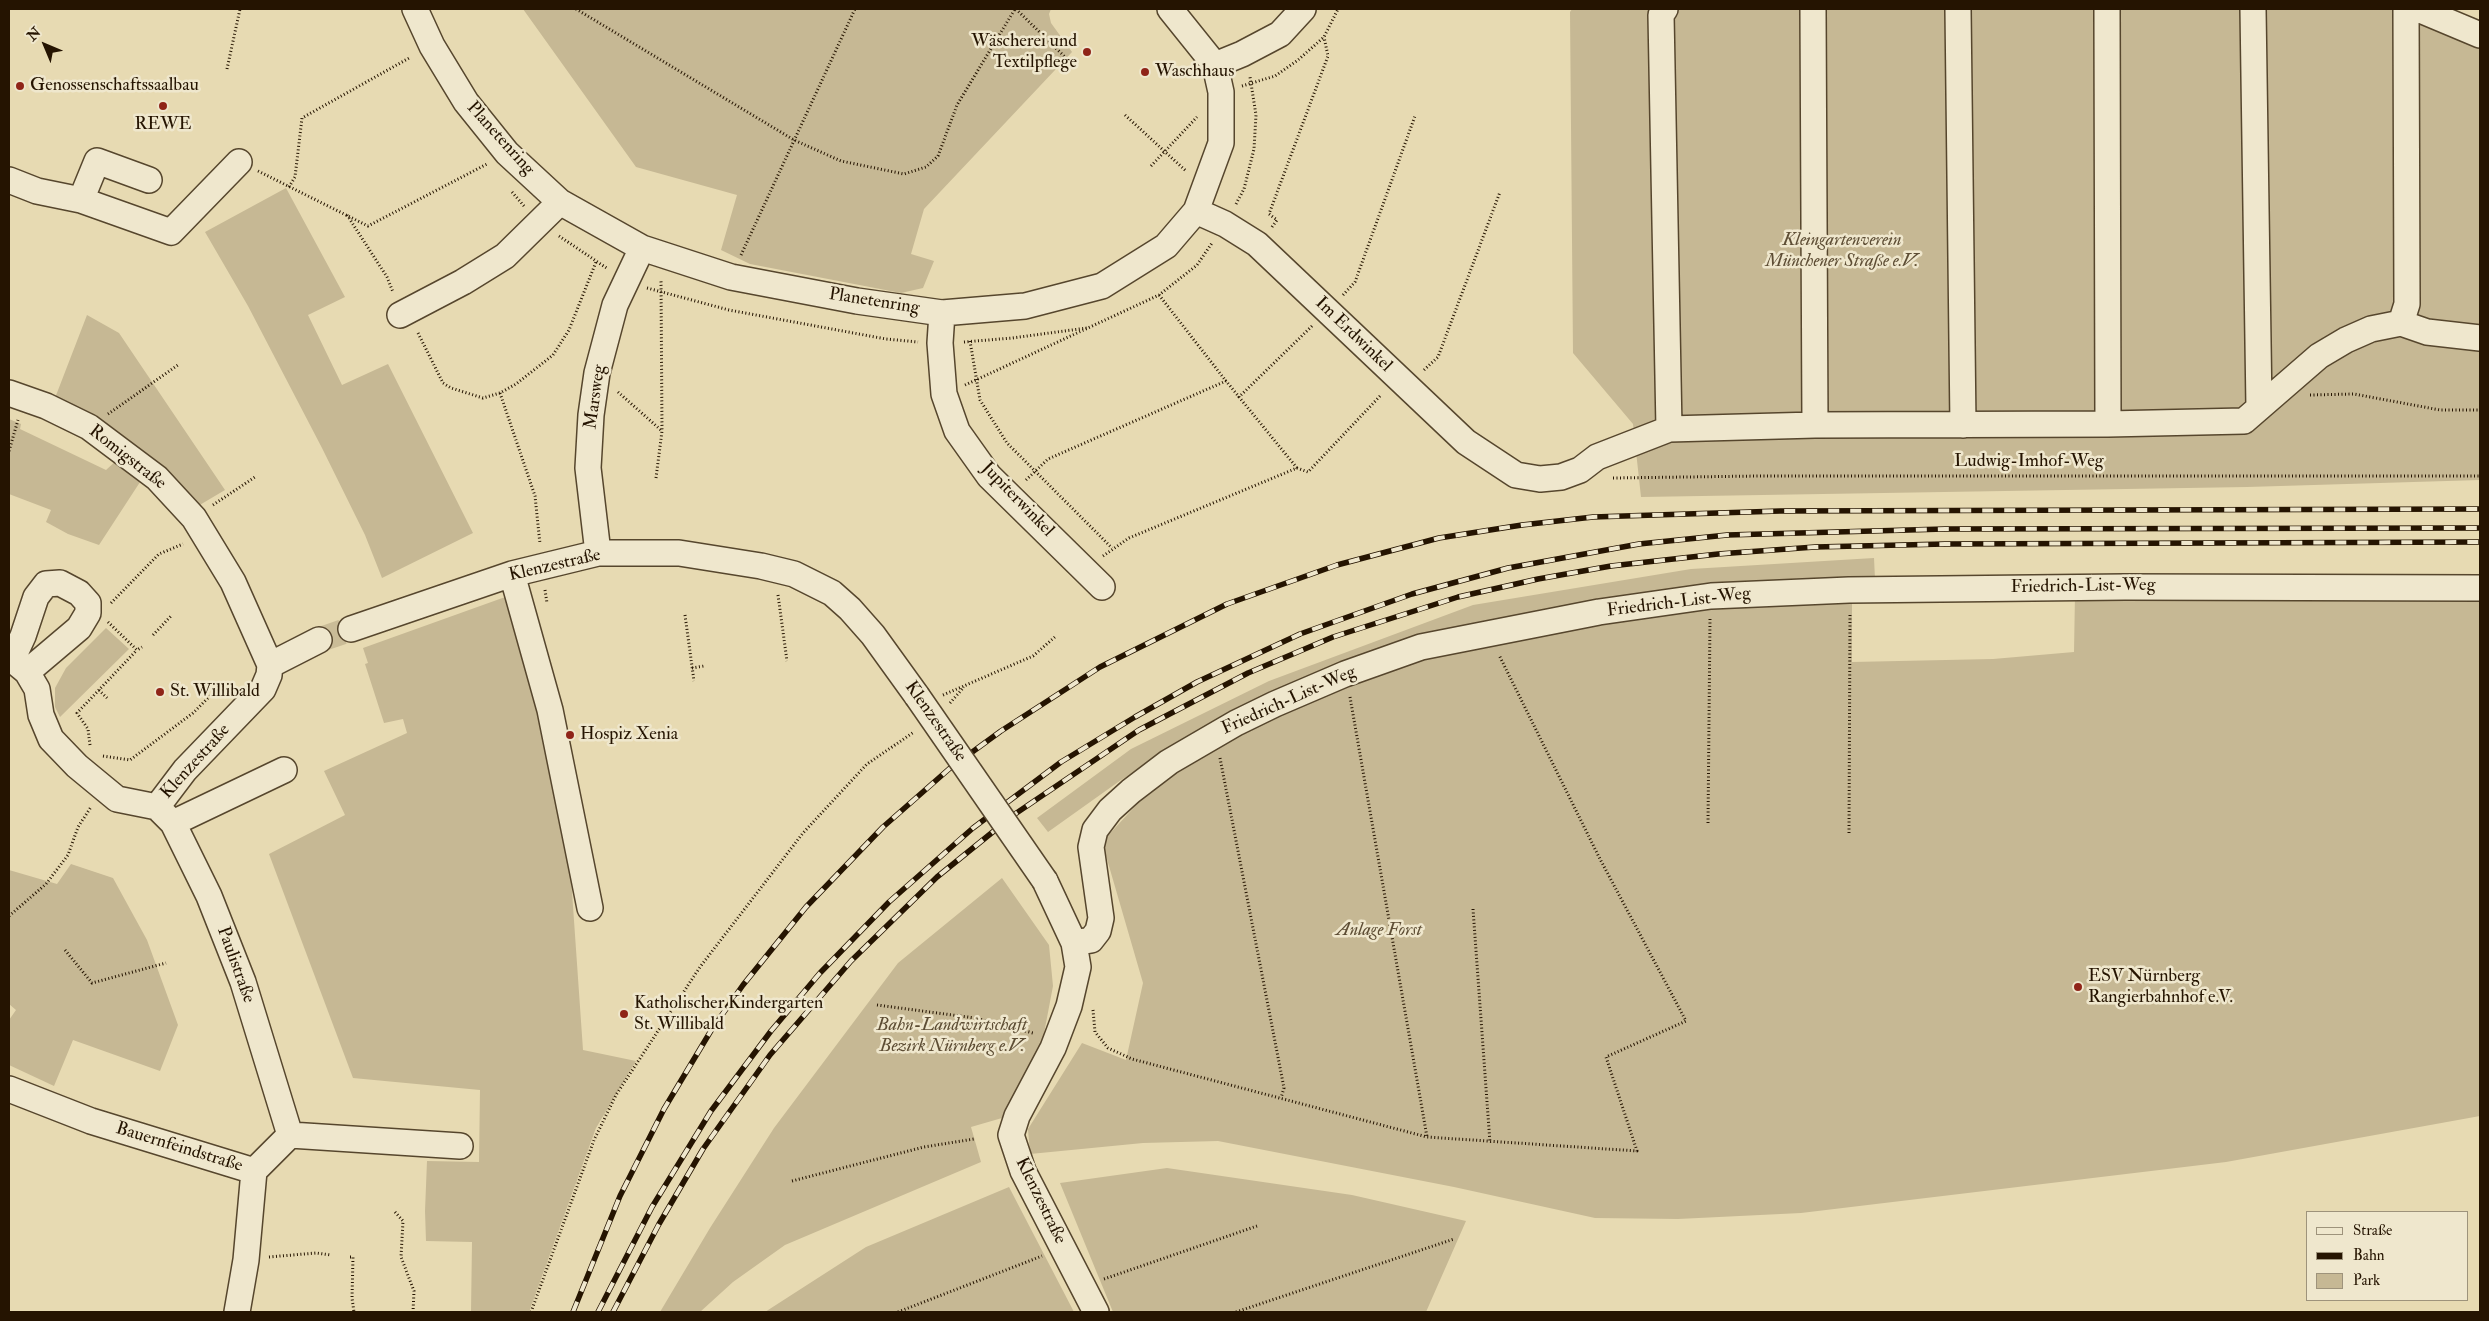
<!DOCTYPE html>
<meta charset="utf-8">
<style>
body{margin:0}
#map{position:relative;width:2489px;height:1321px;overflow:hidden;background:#e7dab2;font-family:"IM FELL Double Pica",serif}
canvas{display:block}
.frame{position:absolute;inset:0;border:10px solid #251401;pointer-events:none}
.legend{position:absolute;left:2306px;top:1211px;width:162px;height:90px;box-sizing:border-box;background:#efe7cd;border:1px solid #9e937b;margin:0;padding:6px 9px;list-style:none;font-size:15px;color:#251401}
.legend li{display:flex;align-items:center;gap:10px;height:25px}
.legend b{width:25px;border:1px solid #9e937b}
.north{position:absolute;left:20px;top:20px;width:50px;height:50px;-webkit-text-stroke:4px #efe7cd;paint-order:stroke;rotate:315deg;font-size:14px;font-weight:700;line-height:20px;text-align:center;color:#251401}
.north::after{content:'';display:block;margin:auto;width:18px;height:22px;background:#251401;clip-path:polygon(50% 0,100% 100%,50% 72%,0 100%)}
</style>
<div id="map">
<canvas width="2489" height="1321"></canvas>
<div class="frame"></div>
<ul class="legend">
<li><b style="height:6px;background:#efe7cd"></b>Straße</li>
<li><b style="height:6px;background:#251401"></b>Bahn</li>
<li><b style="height:14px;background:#c6b894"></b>Park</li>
</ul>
<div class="north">N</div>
</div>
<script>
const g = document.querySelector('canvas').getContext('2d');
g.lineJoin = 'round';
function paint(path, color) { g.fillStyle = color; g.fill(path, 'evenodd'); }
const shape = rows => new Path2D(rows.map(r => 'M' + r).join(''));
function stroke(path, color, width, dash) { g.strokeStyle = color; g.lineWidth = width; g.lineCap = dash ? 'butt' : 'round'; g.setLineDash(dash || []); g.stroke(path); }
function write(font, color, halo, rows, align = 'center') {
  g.font = font + ' "IM FELL Double Pica",serif'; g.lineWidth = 5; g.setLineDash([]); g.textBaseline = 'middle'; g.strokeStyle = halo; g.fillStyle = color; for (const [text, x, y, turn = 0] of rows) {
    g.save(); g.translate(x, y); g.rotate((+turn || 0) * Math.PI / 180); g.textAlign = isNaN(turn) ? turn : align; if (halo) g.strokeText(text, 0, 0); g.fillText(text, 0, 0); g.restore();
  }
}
const green = shape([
 [523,9,1051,9,1049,14,1051,23,1072,52,924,209,911,254,934,261,923,288,901,293,750,264,721,250,737,195,636,167],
 [1572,9,2443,9,2480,24,2480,480,2247,487,1641,497,1633,424,1573,353,1570,12],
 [286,188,345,297,308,315,342,385,388,364,473,533,382,578,365,535,322,448,248,306,205,232],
 [87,315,119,333,225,490,198,506,55,398],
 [9,419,21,424,20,429,106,470,118,459,142,479,99,545,68,534,46,522,51,510,9,494],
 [1874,558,1875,579,1623,598,1223,718,1121,780,1048,832,1037,818,1131,749,1269,681,1473,605,1691,569],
 [2075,594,2480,596,2480,1116,2226,1162,1801,1213,1678,1219,1595,1218,1454,1187,1218,1141,1143,1143,1030,1154,1028,1129,1082,1043,1126,1060,1143,983,1102,842,1152,788,1217,744,1348,683,1416,660,1492,641,1710,604,1852,598,1852,662,1993,659,2074,652],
 [508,596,530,654,570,863,583,1050,636,1061,596,1128,529,1312,471,1312,472,1242,426,1241,425,1211,427,1161,479,1162,480,1090,353,1078,269,854,345,815,324,771,407,733,403,719,384,723,365,664,368,663,363,648],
 [106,628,129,649,60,717,55,707,55,688,66,668],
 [71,864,113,878,147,940,178,1025,160,1071,73,1040,54,1086,9,1065,9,1020,16,1010,9,1004,9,870,57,884],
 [1002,878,1049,945,1053,986,1038,1065,1002,1118,971,1127,981,1162,785,1245,733,1282,700,1312,660,1312,710,1228,774,1128,898,963],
 [1167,1168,1352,1195,1466,1221,1426,1312,1113,1312,1060,1183],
 [1009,1187,1074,1312,765,1312,866,1247]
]);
const minorTunnel = shape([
 [319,640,351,629]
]);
const path = shape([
 [576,9,794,140,841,161,904,174,926,167,938,156,957,105,1015,9],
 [1016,9,1066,58],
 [227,69,240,9],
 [1242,86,1275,76,1298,60,1324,37,1338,9],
 [1125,115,1186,171],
 [1151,166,1197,117],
 [258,171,368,226,487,164],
 [289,187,295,177,302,118,411,57],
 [512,192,524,206],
 [1236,204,1244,189,1254,149,1256,115,1250,77],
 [347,215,387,277,393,292],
 [1272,227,1277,220,1269,214,1328,56,1324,37],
 [559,236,608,269],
 [741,255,855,9],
 [647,288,729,310,886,339,918,342],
 [1159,295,1226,381],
 [1343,295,1355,282,1415,116],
 [418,333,443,383,451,388,483,398,500,393,516,384,553,355,569,330,596,262],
 [970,341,980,400,1007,443,1112,548],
 [964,342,1012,338,1087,328],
 [1424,370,1438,357,1500,192],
 [965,385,1159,295,1197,265,1212,243],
 [618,392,662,431],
 [500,393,535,496,540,544],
 [2310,395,2354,394,2440,410,2480,410],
 [108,414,178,365],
 [9,451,18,420],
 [1297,468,1239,397,1312,326],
 [656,478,662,431,661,279],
 [1613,478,1759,476,2480,476],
 [1026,480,1048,459,1226,381,1240,398],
 [213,505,255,477],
 [1103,556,1129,538,1297,468,1308,472,1381,395],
 [545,590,547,603],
 [778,595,787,661],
 [111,603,159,554,183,544],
 [685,615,694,681],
 [108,622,137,650,142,647],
 [153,635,172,615],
 [692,668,704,666],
 [99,690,107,698],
 [943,695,1033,656,1056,636],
 [1350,697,1427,1137],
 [950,703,964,687],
 [90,745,88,729,77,713,137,650],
 [103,756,130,760,193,713,222,684],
 [1220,758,1284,1088,1281,1098],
 [1708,823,1710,619],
 [1849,833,1850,614],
 [1473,909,1490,1143],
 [9,916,46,884,68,855,78,827,91,807],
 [65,950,92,983,166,963],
 [877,1005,975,1018,1033,1033],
 [1093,1010,1095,1032,1108,1048,1132,1059,1427,1137,1637,1151,1606,1057,1686,1021,1600,859,1499,655],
 [792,1181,924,1147,974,1139],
 [395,1212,403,1221,401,1257,414,1291,413,1312],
 [269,1257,316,1253,331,1255],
 [350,1257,353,1257,352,1298,354,1312],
 [1104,1279,1257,1226],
 [531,1312,594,1140,616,1095,700,967,803,833,867,764,914,732],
 [898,1312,1042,1256],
 [1236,1312,1454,1239]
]);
const minor = shape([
 [415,9,432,46,466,102,507,153,560,202,642,248,731,277,857,301,942,313,1025,306,1102,286,1166,246,1196,211,1221,143,1221,92,1215,65,1170,9],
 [1665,9,1661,15,1669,429],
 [1813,9,1815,425],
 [1958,9,1963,425],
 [2107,9,2108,424],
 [2253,9,2259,408],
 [2418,9,2480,35],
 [1215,65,1242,54,1280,34,1303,9],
 [9,180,37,191,81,200,171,232,239,162],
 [81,200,97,161,149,180],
 [1196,211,1225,224,1257,244,1466,442,1516,475,1540,479,1561,477,1580,470,1597,457,1669,429,1815,425,2108,424,2244,421,2319,356,2346,340,2371,329,2401,323,2427,332,2480,338],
 [942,313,940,343,944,394,957,431,989,476,1102,587],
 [400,315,463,282,505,256,560,202],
 [2401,323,2407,304,2406,9],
 [9,393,46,406,89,427,157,478,194,518,233,582,270,665],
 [598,553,588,468,591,415,597,373,615,305,642,248],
 [512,574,550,710,590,908],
 [351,629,512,574,598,553,679,553,761,566,794,574,832,593,850,609,873,635,917,696],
 [12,660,23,636,36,597,46,584,60,583,79,593,88,603,88,613,79,628,27,672],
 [15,662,27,672,37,689,41,715,51,739,77,766,117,799,157,807],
 [157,807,173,823,209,896,243,982,290,1135],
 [157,807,185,770,263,689,269,675,270,665,319,640],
 [173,823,284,770],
 [1045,881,1074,943,1078,967,1069,1006,1053,1048,1017,1116,1011,1135,1023,1171,1096,1312],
 [1074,943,1091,940,1098,931,1101,918,1091,847,1095,830,1110,810,1131,791,1169,762,1236,723,1275,704,1345,674,1421,647,1599,612,1711,596,1849,590,2125,587,2480,588],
 [9,1089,91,1121,254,1171,290,1135,460,1146],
 [237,1312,246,1260,254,1171]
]);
const rail = shape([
 [573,1312,620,1196,664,1109,712,1029,743,985,806,907,883,827,949,769,1001,731,1100,667,1227,604,1337,565,1439,538,1522,525,1593,517,1780,511,2480,509],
 [598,1312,652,1207,711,1111,771,1031,820,973,889,902,973,828,1061,762,1135,717,1197,682,1300,634,1412,594,1508,568,1639,544,1727,535,1945,529,2480,528],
 [613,1312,659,1224,703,1149,770,1055,851,961,937,877,1015,814,1139,730,1248,673,1333,637,1458,597,1538,579,1611,566,1718,554,1815,547,1945,544,2480,542]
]);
const minorBridge = shape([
 [917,696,1045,881]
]);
const markers = [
 [1087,52,5,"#8f2418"],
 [1145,72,5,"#8f2418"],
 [20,86,5,"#8f2418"],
 [163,106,5,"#8f2418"],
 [160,692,5,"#8f2418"],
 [570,735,5,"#8f2418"],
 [2078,987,5,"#8f2418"],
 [624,1014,5,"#8f2418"]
];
const poiNames = [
 ["Wäscherei und",1077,42,"right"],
 ["Textilpflege",1077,63,"right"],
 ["Waschhaus",1155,72],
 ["Genossenschaftssaalbau",30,86],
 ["REWE",163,125,"center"],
 ["St. Willibald",170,692],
 ["Hospiz Xenia",580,735],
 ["ESV Nürnberg",2088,977],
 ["Rangierbahnhof e.V.",2088,998],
 ["Katholischer Kindergarten",634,1004],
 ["St. Willibald",634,1025]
];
const streetNames = [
 ["Planetenring",500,139,48],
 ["Planetenring",874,302,9],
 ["Im Erdwinkel",1353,335,44],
 ["Marsweg",596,397,-82],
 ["Romigstraße",127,458,38],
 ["Ludwig-Imhof-Weg",2029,462],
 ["Jupiterwinkel",1017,500,46],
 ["Klenzestraße",555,566,-13],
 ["Friedrich-List-Weg",2083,587,-1],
 ["Friedrich-List-Weg",1679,603,-7],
 ["Friedrich-List-Weg",1289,701,-24],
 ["Klenzestraße",935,722,55],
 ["Klenzestraße",196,762,-48],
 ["Paulistraße",235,965,70],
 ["Bauernfeindstraße",179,1148,17],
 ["Klenzestraße",1040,1201,64]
];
const parkNames = [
 ["Kleingartenverein",1842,241],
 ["Münchener Straße e.V.",1842,262],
 ["Anlage Forst",1379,931],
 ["Bahn-Landwirtschaft",952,1026],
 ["Bezirk Nürnberg e.V.",952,1047]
];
paint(green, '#c6b894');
stroke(minorTunnel, '#cabc97', 25, [25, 12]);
stroke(minor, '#56462d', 28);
stroke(path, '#251401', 3, [1, 2.5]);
stroke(minor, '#efe7cd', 25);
stroke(rail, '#251401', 5.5);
stroke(rail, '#efe7cd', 4, [11]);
stroke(minorBridge, '#56462d', 28, []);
stroke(minorBridge, '#efe7cd', 25);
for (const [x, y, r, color] of markers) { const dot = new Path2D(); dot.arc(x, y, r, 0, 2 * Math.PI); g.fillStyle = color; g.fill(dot); stroke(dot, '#efe7cd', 2); }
write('18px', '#251401', '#efe7cd', poiNames, 'left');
write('18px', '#251401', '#efe7cd', streetNames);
write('italic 18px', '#5d4d34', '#efe7cd', parkNames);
</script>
